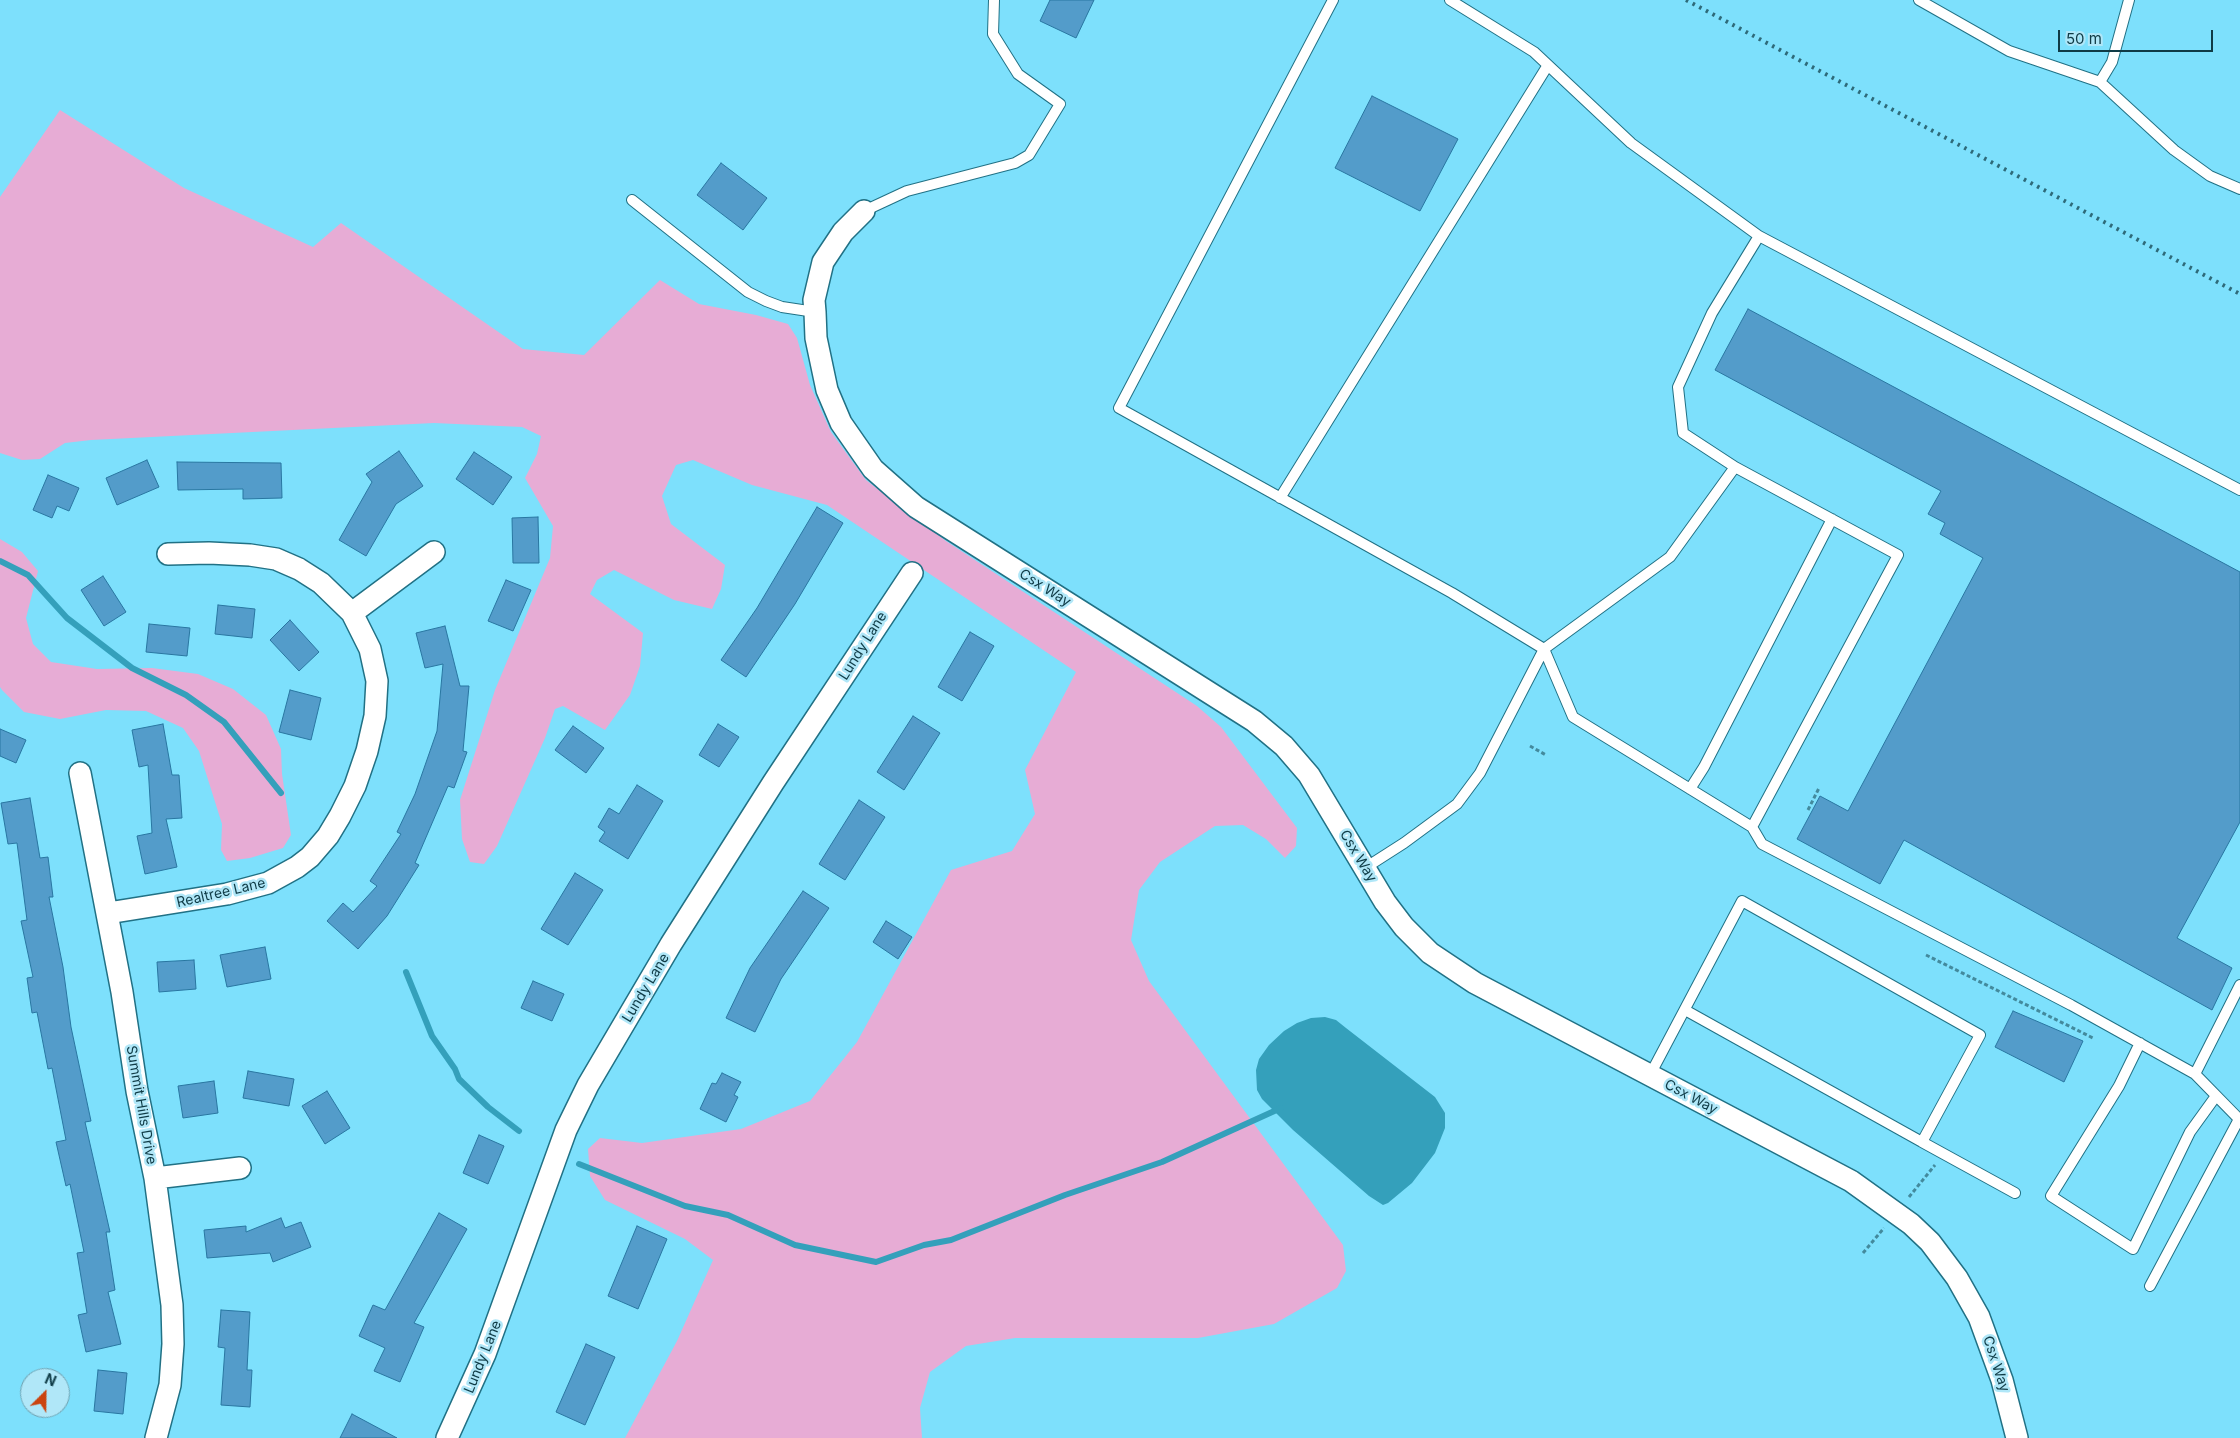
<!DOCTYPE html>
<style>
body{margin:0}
#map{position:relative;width:2240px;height:1438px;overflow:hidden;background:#7de0fc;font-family:Inter,sans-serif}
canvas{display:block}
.north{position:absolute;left:20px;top:1368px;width:50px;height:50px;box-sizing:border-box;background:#b0e7f8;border:1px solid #70a2b1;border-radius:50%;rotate:23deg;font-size:14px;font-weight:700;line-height:20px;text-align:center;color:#0f3b46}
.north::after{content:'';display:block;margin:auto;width:18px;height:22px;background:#cb440f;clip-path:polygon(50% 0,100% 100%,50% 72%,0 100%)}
.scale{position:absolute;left:2058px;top:30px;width:155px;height:22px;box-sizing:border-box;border:2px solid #0f3b46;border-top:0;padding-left:6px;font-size:15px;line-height:18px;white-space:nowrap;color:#0f3b46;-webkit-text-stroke:4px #b0e7f8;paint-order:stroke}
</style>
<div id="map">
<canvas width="2240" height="1438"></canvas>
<div class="north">N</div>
<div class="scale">50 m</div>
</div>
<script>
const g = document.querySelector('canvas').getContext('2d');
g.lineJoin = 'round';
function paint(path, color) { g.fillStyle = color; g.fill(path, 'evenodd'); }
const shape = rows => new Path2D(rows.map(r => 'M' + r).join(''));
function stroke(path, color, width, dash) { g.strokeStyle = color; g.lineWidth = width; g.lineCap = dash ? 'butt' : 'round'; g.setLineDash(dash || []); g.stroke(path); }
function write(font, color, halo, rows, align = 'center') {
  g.font = font + ' Inter,sans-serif'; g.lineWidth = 5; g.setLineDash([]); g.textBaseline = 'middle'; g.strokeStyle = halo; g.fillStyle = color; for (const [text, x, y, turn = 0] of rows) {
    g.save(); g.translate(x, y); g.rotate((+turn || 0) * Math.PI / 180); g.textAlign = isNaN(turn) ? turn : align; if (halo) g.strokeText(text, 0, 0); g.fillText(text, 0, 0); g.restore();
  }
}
const green = shape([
 [60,110,184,188,313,247,341,223,523,349,584,355,660,280,699,304,756,315,788,324,797,338,810,385,831,432,866,480,946,541,1197,706,1221,727,1297,828,1296,846,1285,858,1266,839,1243,825,1215,826,1160,862,1139,890,1131,940,1149,981,1343,1245,1346,1271,1337,1288,1274,1324,1198,1338,1015,1338,966,1346,930,1372,920,1408,922,1438,625,1438,677,1341,713,1260,685,1239,605,1200,590,1176,588,1149,600,1138,642,1143,741,1129,810,1101,857,1042,951,870,1012,851,1035,814,1025,770,1076,672,827,505,752,485,693,460,676,465,662,496,671,524,725,565,721,589,712,609,674,600,614,570,597,580,590,594,643,633,640,666,630,695,605,730,563,706,555,709,545,738,497,846,484,864,470,862,462,839,460,800,495,690,550,558,553,526,525,478,537,454,541,436,522,427,434,423,91,440,65,443,40,459,22,460,0,453,0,197],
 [0,539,22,552,38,571,26,618,33,644,51,662,97,669,152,668,198,674,233,689,266,715,281,749,282,774,291,835,283,848,250,858,227,861,221,850,222,824,199,751,183,728,146,711,106,710,60,719,24,712,2,690,0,687]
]);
const water = shape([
 [1325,1017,1336,1020,1346,1028,1435,1097,1445,1113,1445,1128,1435,1153,1412,1183,1388,1203,1383,1205,1369,1196,1293,1130,1262,1099,1257,1090,1256,1070,1259,1059,1269,1045,1284,1031,1297,1023,1311,1018]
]);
const stream = shape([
 [0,561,28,575,67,618,132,668,186,695,224,722,281,793],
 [406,972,432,1036,455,1069,459,1079,488,1107,519,1131],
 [579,1164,685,1206,728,1215,795,1245,876,1262,924,1245,951,1240,1065,1195,1162,1162,1281,1108]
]);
const building = shape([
 [1050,0,1094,0,1076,38,1040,21,1050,0],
 [1372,96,1458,139,1420,211,1335,168,1372,96],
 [721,163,767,198,743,230,697,195,721,163],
 [1748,309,2240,572,2240,822,2177,938,2232,968,2212,1010,1904,840,1880,884,1797,839,1820,796,1848,811,1983,558,1940,534,1945,523,1928,514,1941,491,1715,370,1748,309],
 [399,451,423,486,396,504,366,556,339,540,372,482,366,474,399,451],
 [474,452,512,477,493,505,456,479,474,452],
 [147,460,159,487,117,505,106,478,147,460],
 [177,462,281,463,282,498,243,499,243,489,178,490,177,462],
 [48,475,79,488,69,511,57,506,52,518,33,510,48,475],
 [817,507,843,523,795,604,746,677,721,660,757,608,817,507],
 [538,517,539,563,513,563,512,518,538,517],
 [103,576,126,612,104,626,81,590,103,576],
 [506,580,531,590,513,631,488,621,506,580],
 [218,605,255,609,252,638,215,634,218,605],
 [290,620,319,652,299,671,270,640,290,620],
 [149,624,190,628,187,656,146,652,149,624],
 [445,626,460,686,469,686,463,751,467,752,454,788,448,786,415,863,419,865,387,916,358,949,327,921,343,903,353,912,377,886,370,881,401,834,397,832,415,794,437,731,443,664,425,668,416,633,445,626],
 [970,632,994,646,962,701,938,687,970,632],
 [290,690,321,698,311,740,279,732,290,690],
 [913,716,940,733,904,790,877,772,913,716],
 [163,724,172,775,179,775,182,818,166,819,177,867,145,874,137,836,152,833,148,765,139,767,132,730,163,724],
 [718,724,739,737,719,767,699,755,718,724],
 [573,726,604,748,586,773,555,750,573,726],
 [0,729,26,740,16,763,0,756,0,729],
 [637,785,663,801,628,859,599,841,605,832,598,827,609,808,619,814,637,785],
 [30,798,40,858,48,857,53,897,49,897,63,967,71,1027,91,1121,85,1122,110,1232,106,1232,115,1290,108,1292,121,1344,86,1352,78,1315,87,1313,77,1253,84,1252,70,1184,66,1186,56,1142,66,1140,52,1068,48,1069,37,1012,32,1013,27,978,33,977,21,921,27,920,17,843,8,844,1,803,30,798],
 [859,800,885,817,845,880,819,864,859,800],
 [575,873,603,890,568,945,541,929,575,873],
 [803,891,829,908,781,979,755,1032,726,1018,750,968,803,891],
 [886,921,912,937,898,959,873,942,886,921],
 [265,947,271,979,227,987,220,955,265,947],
 [194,960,196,989,159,992,157,962,194,960],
 [533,981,564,994,552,1021,521,1008,533,981],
 [2013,1011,2083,1041,2064,1082,1995,1047,2013,1011],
 [248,1071,294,1079,289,1106,243,1098,248,1071],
 [722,1073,741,1082,734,1095,738,1097,726,1122,700,1109,712,1083,716,1084,722,1073],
 [214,1081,218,1113,183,1118,178,1086,214,1081],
 [327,1091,350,1128,325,1144,302,1106,327,1091],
 [479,1135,504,1146,488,1184,463,1173,479,1135],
 [439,1213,467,1229,414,1323,424,1327,400,1382,374,1371,385,1348,359,1336,373,1305,385,1310,439,1213],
 [281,1218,285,1228,301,1222,311,1247,273,1262,270,1253,207,1258,204,1230,246,1226,246,1232,281,1218],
 [637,1226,667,1239,638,1309,608,1296,637,1226],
 [221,1310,250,1312,247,1370,252,1370,250,1407,221,1405,225,1348,218,1347,221,1310],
 [586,1344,615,1357,585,1425,556,1412,586,1344],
 [98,1370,127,1373,123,1414,94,1411,98,1370],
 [352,1414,397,1438,340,1438,352,1414]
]);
const path = shape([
 [1530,746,1546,755],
 [1808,810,1819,788],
 [1926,955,2093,1038],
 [1909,1197,1935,1165],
 [1863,1253,1884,1228]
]);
const service = shape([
 [1333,0,1119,408,1452,593,1544,649,1573,717,1752,827,1898,555,1735,467],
 [1450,0,1534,52,1631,143,1759,236],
 [1919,0,2009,51,2100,82,2112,62,2129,0],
 [2100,82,2174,150,2210,176,2240,189],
 [632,200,748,292,766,301,782,307,815,312],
 [864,211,907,191,1015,163,1029,155,1060,104,1018,74,993,34,994,0],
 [1280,498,1548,65],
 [1690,789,1704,767,1832,519],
 [1752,827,1762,844,2071,1005,2195,1074],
 [1365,868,1404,843,1457,804,1480,773,1544,649,1670,557,1735,467,1683,433,1678,387,1712,313,1759,236,2240,490],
 [1685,1010,1922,1142],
 [2140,1043,2119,1086,2051,1196,2133,1249,2190,1132,2216,1096],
 [1650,1075,1742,901,1980,1035,1922,1142,2015,1193],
 [2150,1286,2239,1119,2195,1074,2240,985]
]);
const minor = shape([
 [864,211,843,232,823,262,814,300,815,312,816,338,827,390,841,423,873,469,916,507,1254,721,1284,746,1309,775,1385,902,1404,927,1430,953,1475,983,1851,1181,1911,1224,1930,1242,1957,1278,1979,1317,2002,1380,2017,1438],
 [352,613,434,552],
 [80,773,122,992,137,1091,155,1178,172,1305,173,1344,170,1385,156,1438],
 [108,913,227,894,268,883,297,867,310,857,328,836,340,816,355,786,367,751,375,716,377,681,370,649,352,613,321,583,299,569,276,559,250,555,209,553,168,554],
 [155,1178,240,1168],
 [447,1438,485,1354,566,1130,588,1085,671,944,773,783,912,573]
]);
const rail = shape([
 [1686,0,2240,294]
]);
const streetNames = [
 ["Csx Way",1045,588,32],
 ["Lundy Lane",863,646,-58],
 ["Csx Way",1358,856,59],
 ["Realtree Lane",221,893,-13],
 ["Lundy Lane",646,988,-59],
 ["Csx Way",1691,1097,28],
 ["Summit Hills Drive",141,1105,80],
 ["Lundy Lane",483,1357,-68],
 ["Csx Way",1996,1364,72]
];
paint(green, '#e7acd5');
paint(water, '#34a0bb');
stroke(stream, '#34a0bb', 6);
paint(building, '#539cca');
stroke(building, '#2976a1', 1);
stroke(service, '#217185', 12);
stroke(minor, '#217185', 24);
stroke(path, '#438a9d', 3, [4, 2.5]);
stroke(service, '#fff', 10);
stroke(minor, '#fff', 21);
stroke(rail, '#2e6a79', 4, [2.5, 5]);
write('14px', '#0f3b46', '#b0e7f8', streetNames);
</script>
